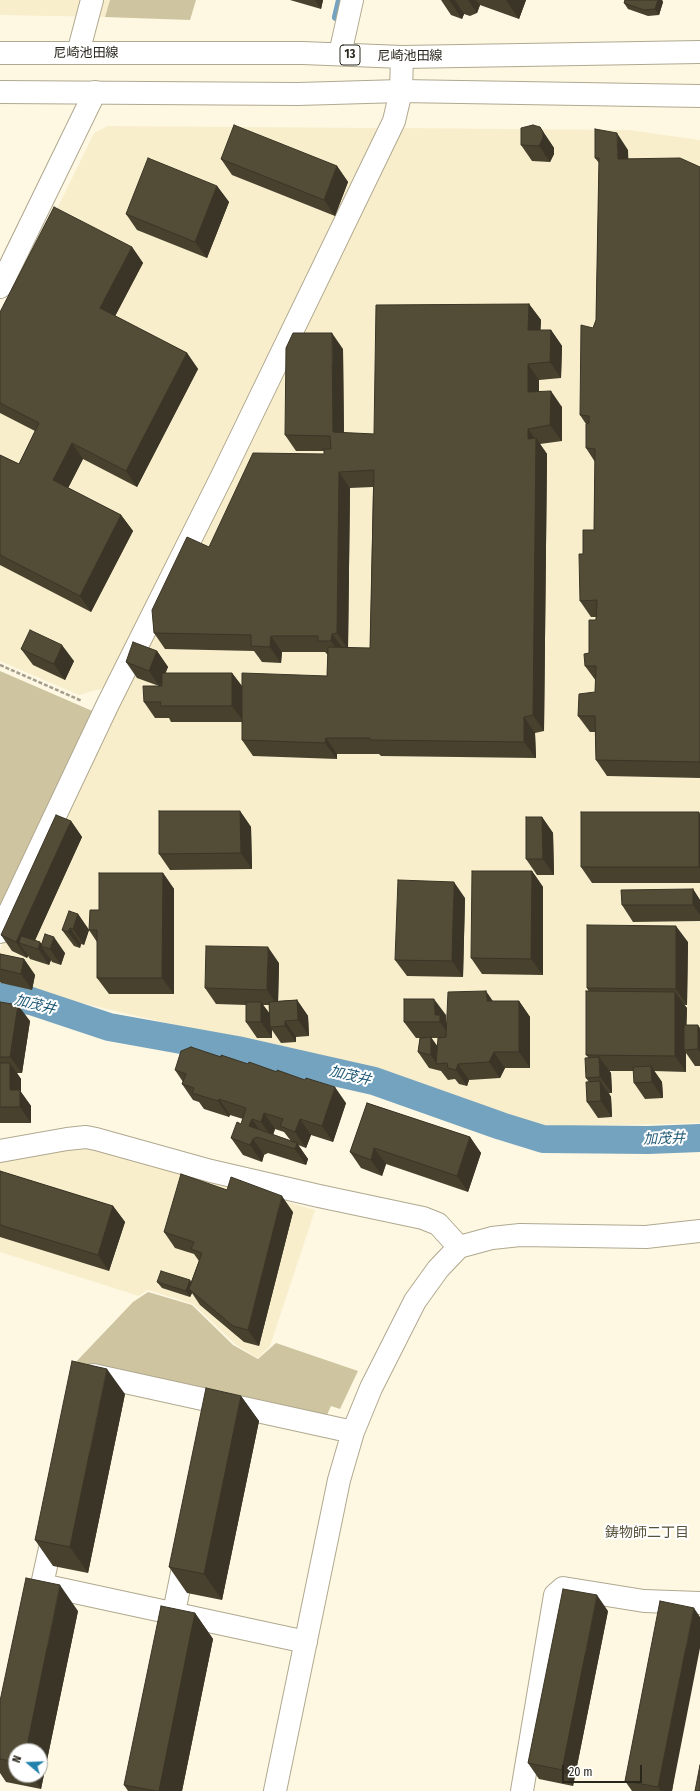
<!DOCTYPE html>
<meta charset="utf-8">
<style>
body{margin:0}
#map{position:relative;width:700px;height:1791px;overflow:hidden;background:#fef8e3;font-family:"Fira Sans Condensed",sans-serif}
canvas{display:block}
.north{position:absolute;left:8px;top:1743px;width:40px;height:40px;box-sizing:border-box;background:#fff;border:1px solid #a9a8a4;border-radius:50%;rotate:289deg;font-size:11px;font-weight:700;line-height:16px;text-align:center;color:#29261c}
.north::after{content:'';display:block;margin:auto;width:14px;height:18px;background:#2381ad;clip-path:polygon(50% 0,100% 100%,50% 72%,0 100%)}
.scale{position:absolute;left:562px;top:1765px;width:80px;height:18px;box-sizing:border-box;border:2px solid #29261c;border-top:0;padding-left:5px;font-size:12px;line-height:14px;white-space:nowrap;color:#29261c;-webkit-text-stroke:3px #fff;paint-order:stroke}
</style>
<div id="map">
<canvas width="700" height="1791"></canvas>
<div class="north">N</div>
<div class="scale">20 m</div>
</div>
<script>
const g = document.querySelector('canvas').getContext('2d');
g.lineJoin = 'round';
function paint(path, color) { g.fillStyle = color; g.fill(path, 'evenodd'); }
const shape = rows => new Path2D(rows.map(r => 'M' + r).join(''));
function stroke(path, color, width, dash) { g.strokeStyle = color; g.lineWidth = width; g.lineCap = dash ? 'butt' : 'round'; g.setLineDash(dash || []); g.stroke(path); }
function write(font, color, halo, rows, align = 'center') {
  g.font = font + ' "Fira Sans Condensed","Noto Sans JP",sans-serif'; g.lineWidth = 4; g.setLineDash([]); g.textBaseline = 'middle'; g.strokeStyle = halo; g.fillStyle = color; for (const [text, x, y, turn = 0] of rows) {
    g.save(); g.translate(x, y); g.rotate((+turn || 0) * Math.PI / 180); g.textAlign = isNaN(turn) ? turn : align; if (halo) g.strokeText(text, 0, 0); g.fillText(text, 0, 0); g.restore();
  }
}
const built = shape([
 [0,0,110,0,105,17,0,15],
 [108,126,377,128,350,200,111,686,79,695,0,661,0,326,94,133],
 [402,128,629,130,700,140,700,1123,548,1127,397,1077,43,994,0,993,0,949,96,745],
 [86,1146,315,1210,270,1346,258,1358,236,1345,193,1304,148,1290,139,1296,0,1252,0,1160]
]);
const green = shape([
 [110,0,196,0,190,20,105,17],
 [0,671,97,713,0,911],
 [148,1292,192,1305,233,1345,258,1359,276,1343,358,1371,340,1409,331,1406,323,1424,74,1364,133,1302]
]);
const stream = shape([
 [336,17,340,0]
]);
const canal = shape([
 [0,997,31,1001,109,1027,237,1050,374,1081,501,1126,543,1139,648,1140,700,1138]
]);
const path = shape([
 [0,665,82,701]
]);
const minor = shape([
 [78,53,92,0],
 [340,54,352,0],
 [0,287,95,92],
 [0,932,107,706,223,474,394,121,401,91,402,57],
 [0,1151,67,1139,86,1137,96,1139,211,1171,319,1196,423,1218,438,1224,459,1247],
 [87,1379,93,1375,353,1432],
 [42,1585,306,1642],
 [36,1612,54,1530],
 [169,1637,186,1553],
 [275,1791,339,1480,353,1432,371,1388,415,1301,438,1269,459,1247,492,1238,520,1235,646,1237,700,1231],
 [522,1791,555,1595,563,1588,644,1601,700,1603]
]);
const major = shape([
 [0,53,303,53,402,57,700,52],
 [0,92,298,94,401,91,700,96]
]);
const wall = shape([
 [290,0,323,0,321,9],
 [441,0,526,0,519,19,480,5,477,13,470,16,464,14,462,19,451,15],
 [625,0,662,0,663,2,659,15,648,16,628,9,624,3],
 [540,127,554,148,554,154,550,162,532,161,521,145],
 [628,150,628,159,700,167,700,778,607,776,596,760,595,732,590,732,578,716,595,692,596,681,585,666,589,653,596,617,591,617,580,601,583,554,594,530,595,462,586,448,586,424,580,415,593,328,596,320,599,163,595,158],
 [221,159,337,166,348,182,335,216,232,175],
 [217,186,229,202,207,258,137,230,126,214],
 [132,247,143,263,115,316,187,353,198,369,137,487,83,459,68,488,121,515,133,531,91,612,0,565,0,455,19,464,35,431,0,413,0,312],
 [529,304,541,320,540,330,551,330,562,346,561,378,539,380,539,391,562,407,562,441,540,444,547,454,544,731,535,733,536,758,381,756,379,754,337,754,337,759,253,756,242,740,242,722,171,722,169,718,155,718,144,702,159,686,137,678,126,662,157,651,168,667,165,673,232,673,242,686,327,676,328,655,325,652,282,652,281,663,262,662,254,651,165,649,154,633,209,547,324,454,324,451,296,451,285,435,343,349,344,433,374,434],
 [373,487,370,648,348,648,350,488],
 [21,649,74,661,65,680,33,665],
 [240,811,251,827,252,869,170,870,159,854],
 [700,814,700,883,592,883,581,867],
 [542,817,553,833,554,875,537,875,526,859],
 [71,821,82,837,35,940,42,944,65,953,61,965,52,962,51,960,49,965,30,959,28,956,27,958,12,951,1,935],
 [532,871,543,887,543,975,482,974,471,958],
 [163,873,174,889,174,994,109,994,97,978,97,942,89,930,84,945,81,944,80,948,74,946,62,930,78,914,89,930,99,910],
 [693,889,700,900,700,921,633,922,622,905],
 [465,898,463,977,407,976,395,960],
 [688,942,687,1005,684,1005,687,1008,686,1025,700,1028,700,1066,695,1066,686,1053,686,1072,654,1071,662,1082,663,1098,645,1099,634,1083,634,1071,609,1071,611,1073,612,1093,609,1093,611,1097,612,1117,598,1118,587,1102,589,1082,586,1078,588,1057,586,1055,589,992,587,988],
 [0,954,24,959,35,975,32,990,1,983,0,982],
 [279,963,278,1001,297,1000,308,1016,309,1036,296,1037,296,1042,281,1043,272,1030,272,1038,257,1038,246,1022,246,1005,216,1004,205,988],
 [263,1005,269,1005,270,1014],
 [493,1001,519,1001,530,1017,530,1068,505,1068,500,1078,469,1080,467,1086,459,1084,455,1079,448,1080,441,1071,429,1068,418,1052,420,1038,416,1038,404,1022,446,1015,446,1022,447,1024],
 [431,1038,438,1038,438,1047],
 [0,1002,30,1021,22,1073,17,1073,21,1079,21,1092,31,1106,31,1123,0,1123],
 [175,1070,346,1103,333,1142,311,1135,306,1148,298,1145,308,1159,306,1165,268,1153,264,1155,262,1162,243,1155,231,1138,241,1124,243,1119,230,1115,229,1117,204,1109,199,1102,193,1100,182,1084,183,1082],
 [275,1129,284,1132,291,1141,273,1135],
 [367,1103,470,1137,481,1153,468,1192,386,1164,382,1176,361,1168,350,1152],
 [0,1171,113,1206,125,1222,109,1271,0,1237],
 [227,1190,293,1212,259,1346,244,1342,200,1305,192,1293,190,1297,162,1288,157,1282,191,1282,199,1261,194,1254,175,1248,164,1232],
 [125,1394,88,1573,53,1566,35,1540],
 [241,1396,259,1421,222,1600,187,1593,169,1567],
 [78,1611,41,1789,6,1782,0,1773,0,1701],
 [16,1751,40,1775,16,1775],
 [608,1611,573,1786,539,1779,528,1763],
 [195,1613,213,1639,182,1791,128,1791,124,1785],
 [700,1617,672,1791,632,1791,625,1781]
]);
const shadedWall = shape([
 [315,0,323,0,321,9],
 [449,0,455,0,464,14,462,19],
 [468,0,476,0,480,5,477,13],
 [506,0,526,0,519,19],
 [658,0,662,0,663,2,659,15,655,9],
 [540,127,554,148,554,154,550,162,539,146],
 [617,133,628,150,629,175,618,159],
 [337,166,348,182,335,216,324,200],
 [217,186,229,202,207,258,195,242],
 [132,247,143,263,111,324,100,308],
 [529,304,541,320,540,346,528,330],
 [551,330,562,346,561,378,550,362],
 [332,333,343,349,344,448,333,432],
 [187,353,198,369,137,487,126,471],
 [528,364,539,380,539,408,528,392],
 [551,391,562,407,562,441,550,425],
 [528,429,536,440,536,438,547,454,544,731,533,715],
 [72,443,83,459,64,496,53,480],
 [339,472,350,488,348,649,337,633],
 [121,515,133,531,91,612,80,596],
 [332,634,344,650,342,657,331,641],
 [271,636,282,652,281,663,270,647],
 [62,645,74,661,65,680,54,664],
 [157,651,168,667,160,687,149,671],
 [232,673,244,689,244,722,232,706],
 [524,717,535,733,536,758,524,742],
 [326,738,337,754,337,759,325,743],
 [240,811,251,827,252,869,241,853],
 [699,812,700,814,700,869,699,867],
 [542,817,553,833,554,875,543,859],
 [71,821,82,837,32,947,19,943,28,956,27,958,16,942],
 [532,871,543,887,543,975,531,959],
 [163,873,174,889,174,994,162,978],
 [454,882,465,898,463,977,452,961],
 [693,889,700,900,700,915,693,905],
 [78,914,89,930,84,945,73,929],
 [676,926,688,942,687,1005,676,989],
 [70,928,81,944,80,948,68,932],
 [54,937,65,953,61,965,50,949],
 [40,942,44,947,41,946,51,960,49,965,38,949],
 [268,947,279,963,278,1006,267,990],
 [24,959,35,975,32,990,21,974],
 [486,991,497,1007,487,1001],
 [675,992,687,1008,686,1050,684,1050,686,1053,686,1072,675,1056],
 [434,999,446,1015,446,1022,451,1031,451,1038,435,1015],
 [297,1000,308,1016,309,1036,298,1020],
 [519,1001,530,1017,530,1068,519,1052],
 [261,1002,273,1018,270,1027,272,1030,272,1038,261,1022],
 [18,1005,30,1021,22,1073,10,1057],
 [285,1021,296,1037,296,1042,285,1026],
 [698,1025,700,1028,700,1052,698,1049],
 [431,1037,442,1053,437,1064,431,1055],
 [494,1052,505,1068,500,1078,489,1062],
 [599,1057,611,1073,612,1093,600,1077],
 [10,1063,21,1079,21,1092,31,1106,31,1123,20,1107,10,1090],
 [458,1064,469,1080,467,1086,456,1070],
 [651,1066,662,1082,663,1098,652,1082],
 [600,1081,611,1097,612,1117,601,1101],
 [335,1087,346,1103,333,1142,322,1126],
 [219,1099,230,1115,229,1117,218,1101],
 [264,1113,275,1129,272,1138,261,1122],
 [252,1119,263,1135,249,1126],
 [300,1119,311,1135,306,1148,295,1132],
 [470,1137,481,1153,468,1192,457,1176],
 [253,1139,264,1155,262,1162,250,1145],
 [297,1143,308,1159,306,1165,295,1149],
 [374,1148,386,1164,382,1176,371,1160],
 [282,1196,293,1212,259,1346,248,1330],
 [113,1206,125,1222,109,1271,98,1255],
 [190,1280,194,1286,189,1289,192,1293,190,1297,186,1291],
 [107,1369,125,1394,88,1573,70,1547],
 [241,1396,259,1421,222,1600,204,1574],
 [60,1585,78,1611,41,1789,31,1775,40,1775,40,1751,26,1751],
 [597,1595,608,1611,573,1786,562,1770],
 [694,1608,700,1617,700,1648,672,1791,661,1791,658,1787],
 [195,1613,213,1639,182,1791,159,1791]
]);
const building = shape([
 [625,0,658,0,655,9,644,10,624,3,625,0],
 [234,125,337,166,324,200,221,159,234,125],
 [533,125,540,127,543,132,543,138,539,146,521,145,521,128,533,125],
 [595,129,617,133,618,159,680,158,700,167,700,762,596,760,595,716,578,716,579,694,595,692,596,666,585,666,584,654,589,653,589,620,596,620,597,600,580,601,579,554,583,554,583,530,594,530,595,449,586,448,586,424,589,423,589,416,580,415,581,325,593,328,596,320,599,158,595,158,595,129],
 [148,158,217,186,195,242,126,214,148,158],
 [54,207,132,247,100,308,187,353,126,471,72,443,53,480,121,515,80,596,0,555,0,455,19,464,39,423,0,403,0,312,54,207],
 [529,304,528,330,551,330,550,362,528,364,528,392,551,391,550,425,528,429,528,439,536,438,533,715,524,717,524,742,370,740,370,738,326,738,325,743,242,740,242,673,327,676,328,647,370,648,374,470,339,472,337,633,332,634,331,641,318,641,318,636,271,636,270,647,251,646,251,635,154,633,152,610,187,537,209,547,253,453,324,454,324,449,331,449,330,436,285,435,286,348,293,333,332,333,333,432,374,434,376,305,529,304],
 [30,630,62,645,54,664,21,649,30,630],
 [133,642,157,651,149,671,126,662,133,642],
 [162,673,232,673,232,706,160,706,161,702,144,702,143,686,162,686,162,673],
 [159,811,240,811,241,853,159,854,159,811],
 [581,812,699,812,699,867,581,867,581,812],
 [56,815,71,821,16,942,1,935,56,815],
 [526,817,542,817,543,859,526,859,526,817],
 [472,871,532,871,531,959,471,958,472,871],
 [99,873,163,873,162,978,97,978,97,930,89,930,90,910,99,910,99,873],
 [398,880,454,882,452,961,395,960,398,880],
 [693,889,693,905,622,905,621,890,693,889],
 [69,911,78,914,73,929,70,928,68,932,62,930,69,911],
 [587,925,676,926,676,989,587,988,587,925],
 [45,934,54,937,50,949,41,946,45,934],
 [21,936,40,942,38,949,19,943,21,936],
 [206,946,268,947,267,990,205,988,206,946],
 [0,954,24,959,21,974,0,969,0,954],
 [486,991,487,1001,519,1001,519,1052,494,1052,489,1062,458,1064,456,1070,448,1068,447,1063,436,1064,438,1038,446,1037,448,992,486,991],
 [586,991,675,992,675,1056,586,1055,586,991],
 [404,999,434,999,435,1015,440,1015,440,1022,404,1022,404,999],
 [297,1000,298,1020,285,1021,285,1026,270,1027,269,1002,297,1000],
 [0,1002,18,1005,10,1057,0,1057,0,1002],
 [246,1002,261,1002,261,1022,246,1022,246,1002],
 [684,1025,698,1025,698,1049,684,1050,684,1025],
 [431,1037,431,1055,418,1052,420,1038,431,1037],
 [191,1047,221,1057,221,1055,248,1064,249,1062,277,1072,277,1070,305,1080,306,1078,335,1087,322,1126,300,1119,295,1132,280,1126,283,1119,264,1113,261,1122,252,1119,249,1126,297,1143,295,1149,257,1137,253,1139,250,1145,231,1138,237,1122,241,1124,246,1108,219,1099,218,1101,192,1093,194,1088,182,1084,186,1074,175,1070,181,1051,191,1047],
 [599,1057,600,1077,586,1078,585,1058,599,1057],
 [0,1063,10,1063,10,1090,20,1090,20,1107,0,1107,0,1063],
 [651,1066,652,1082,634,1083,633,1067,651,1066],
 [600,1081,601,1101,587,1102,586,1082,600,1081],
 [367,1103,470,1137,457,1176,374,1148,371,1160,350,1152,367,1103],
 [0,1171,113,1206,98,1255,0,1225,0,1171],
 [181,1174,227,1190,231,1177,282,1196,248,1330,233,1326,189,1289,202,1253,191,1249,194,1242,164,1232,181,1174],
 [161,1271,190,1280,186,1291,157,1282,161,1271],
 [72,1361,107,1369,70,1547,35,1540,72,1361],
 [206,1388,241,1396,204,1574,169,1567,206,1388],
 [26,1578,60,1585,26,1751,16,1751,16,1762,0,1759,0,1701,26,1578],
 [563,1589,597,1595,562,1770,528,1763,563,1589],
 [660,1601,694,1608,658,1787,625,1781,660,1601],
 [161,1606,195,1613,159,1791,156,1791,124,1785,161,1606],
 [700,1765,700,1791,695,1791,700,1765]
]);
const shields = [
 [350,55,20]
];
const shieldNames = [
 ["13",350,55]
];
const streetNames = [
 ["尼崎池田線",86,53],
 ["尼崎池田線",410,56]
];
const waterNames = [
 ["加茂井",35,1005,14],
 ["加茂井",350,1076,13],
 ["加茂井",664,1139,-2]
];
const neighbourhoodNames = [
 ["鋳物師二丁目",647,1533]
];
paint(built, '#f8eecc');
paint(green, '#cec4a0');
stroke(stream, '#74a3c0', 8);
stroke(canal, '#74a3c0', 28);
stroke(minor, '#b0a88f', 24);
stroke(major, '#b0a88f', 24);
stroke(path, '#a29d8d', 2.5, [4, 2]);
stroke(minor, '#fff', 22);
stroke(major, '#fff', 22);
paint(wall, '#47412e');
paint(shadedWall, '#3a3526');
paint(building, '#534c36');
stroke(building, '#3a3526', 1);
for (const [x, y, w] of shields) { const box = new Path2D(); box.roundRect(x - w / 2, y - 10, w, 20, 3); g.fillStyle = '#fff'; g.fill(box); stroke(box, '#29261c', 1); }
write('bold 12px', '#29261c', null, shieldNames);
write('13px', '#29261c', '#fff', streetNames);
write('italic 14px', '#205a77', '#fff', waterNames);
write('14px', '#59523b', '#fff', neighbourhoodNames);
</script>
